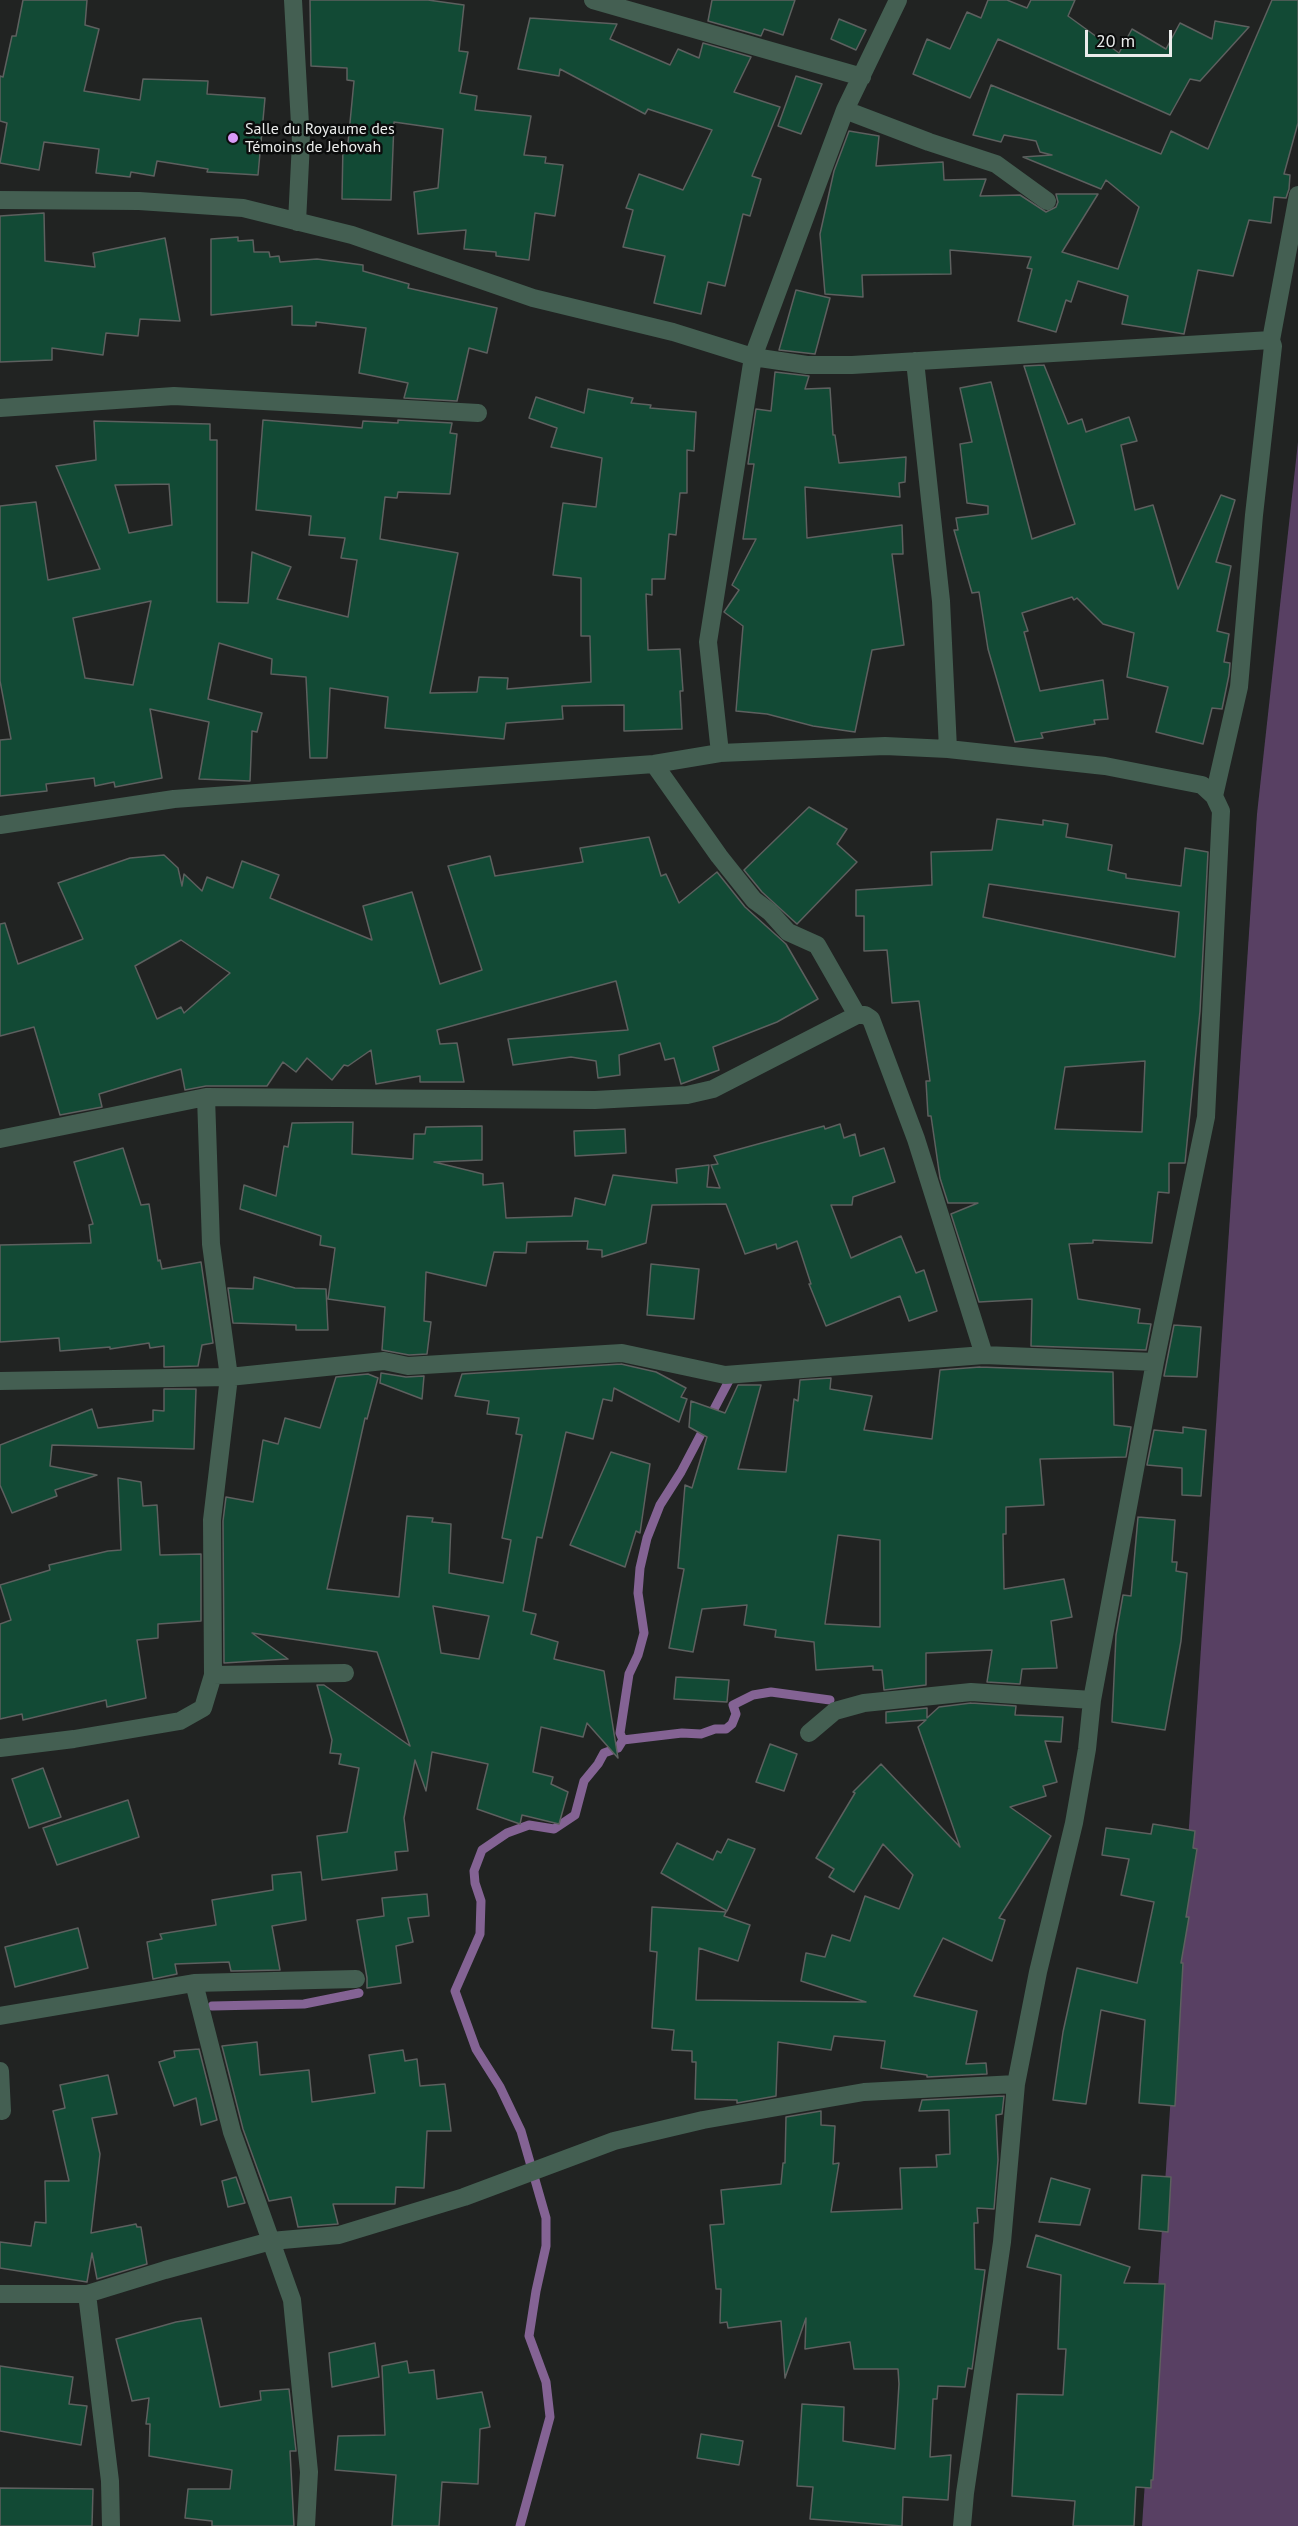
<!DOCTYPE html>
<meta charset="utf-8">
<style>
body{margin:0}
#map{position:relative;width:1298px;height:2526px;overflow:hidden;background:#212322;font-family:"PT Sans",sans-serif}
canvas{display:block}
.scale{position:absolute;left:1085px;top:30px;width:87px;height:27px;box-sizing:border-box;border:3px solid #eaeceb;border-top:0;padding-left:8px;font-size:18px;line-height:21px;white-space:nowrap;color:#eaeceb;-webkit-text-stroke:4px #0b0c0c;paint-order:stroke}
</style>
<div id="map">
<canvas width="1298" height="2526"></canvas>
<div class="scale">20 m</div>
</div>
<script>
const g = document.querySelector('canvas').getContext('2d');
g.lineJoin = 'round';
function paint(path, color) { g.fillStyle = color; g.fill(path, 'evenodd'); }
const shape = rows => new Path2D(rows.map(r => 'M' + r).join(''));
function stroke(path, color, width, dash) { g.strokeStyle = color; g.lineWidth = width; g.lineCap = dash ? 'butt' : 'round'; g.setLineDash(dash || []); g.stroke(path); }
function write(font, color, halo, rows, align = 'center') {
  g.font = font + ' "PT Sans",sans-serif'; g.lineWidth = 5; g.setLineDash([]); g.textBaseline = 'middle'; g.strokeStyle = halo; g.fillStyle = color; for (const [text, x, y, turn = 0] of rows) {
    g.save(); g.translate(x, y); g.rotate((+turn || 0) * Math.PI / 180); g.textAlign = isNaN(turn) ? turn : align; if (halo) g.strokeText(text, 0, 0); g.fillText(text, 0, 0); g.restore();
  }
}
const green = shape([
 [1298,442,1298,2526,1142,2526,1257,814]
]);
const stream = shape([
 [623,1740,682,1733,701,1734,715,1729,726,1729,732,1724,736,1714,733,1705,753,1695,771,1692,830,1700],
 [212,2006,304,2004,359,1993],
 [520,2526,550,2417,546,2382,529,2336,536,2291,546,2246,546,2218,521,2131,500,2087,476,2049,455,1991,480,1934,481,1901,475,1883,474,1871,482,1850,507,1833,529,1825,554,1829,575,1815,584,1781,598,1764,604,1753,618,1748,623,1740,620,1733,629,1674,638,1655,644,1633,638,1593,640,1568,647,1538,660,1505,681,1472,733,1373]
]);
const building = shape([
 [23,0,87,0,85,25,99,29,84,91,140,100,143,79,208,81,207,94,265,98,258,175,207,172,208,169,157,161,154,176,131,172,130,177,96,173,99,149,44,142,39,170,0,163,7,123,0,121,0,76,3,77,12,36,16,36,23,0],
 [310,0,428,0,464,5,459,51,468,52,460,93,477,96,475,110,531,116,524,155,546,157,545,163,563,165,555,216,535,213,529,260,496,256,496,252,464,249,466,230,418,234,414,192,438,188,443,129,394,122,391,200,342,199,343,143,348,143,354,81,347,80,347,68,311,66,310,0],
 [712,0,795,0,783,35,764,29,761,36,708,21,712,0],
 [988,0,1007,0,1027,8,1031,0,1075,0,1068,16,1119,53,1132,29,1166,49,1180,23,1212,39,1215,21,1249,27,1200,81,1190,79,1170,115,998,39,970,98,913,74,927,39,950,49,967,12,981,18,988,0],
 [1272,0,1298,0,1298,123,1284,174,1290,175,1289,189,1286,198,1274,197,1271,223,1249,220,1233,276,1198,270,1184,334,1122,324,1128,296,1078,281,1071,302,1066,300,1056,332,1018,321,1032,269,1027,268,1031,257,950,250,951,274,862,275,863,297,825,294,820,234,834,171,849,131,879,136,876,166,943,162,944,180,986,179,980,196,1020,195,1046,212,1056,207,1058,202,1056,194,1098,194,1062,252,1118,269,1139,207,1106,180,1101,189,1023,157,1052,155,1040,152,1036,141,1004,135,1001,142,973,135,991,85,1161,154,1171,131,1208,149,1272,0],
 [530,18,617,24,610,39,670,65,678,49,699,58,703,43,751,57,734,92,780,107,752,176,761,179,750,216,743,214,725,286,708,282,701,314,654,303,665,256,623,247,633,210,626,208,639,174,683,190,712,130,648,109,645,114,560,69,559,76,518,69,530,18],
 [839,19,866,30,856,50,831,39,839,19],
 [796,76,822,84,801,134,778,126,796,76],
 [44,213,45,261,95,267,93,253,165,238,180,321,140,319,138,336,106,333,103,355,52,348,52,360,0,362,0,216,44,213],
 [238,237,238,241,253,240,254,252,269,252,270,257,279,256,280,262,317,259,363,265,363,271,409,284,408,288,497,308,487,353,469,348,457,401,404,398,408,383,359,373,366,328,316,322,316,326,292,325,292,306,211,315,211,239,238,237],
 [796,290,830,298,815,354,779,350,796,290],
 [1044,365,1068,424,1082,419,1086,432,1129,417,1137,441,1121,445,1135,510,1153,505,1178,589,1221,495,1235,500,1216,562,1231,566,1217,631,1229,634,1224,662,1230,663,1229,675,1222,709,1212,708,1203,744,1156,732,1168,687,1127,677,1134,633,1103,624,1077,598,1074,600,1072,597,1022,613,1028,631,1024,632,1040,691,1103,680,1108,719,1094,720,1095,724,1041,733,1043,738,1015,742,988,649,979,592,972,593,954,530,958,530,956,518,988,514,988,506,967,503,960,444,972,442,960,388,991,382,1032,539,1075,524,1024,366,1044,365],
 [775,372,809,376,805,389,830,388,833,435,835,435,839,463,906,457,905,482,899,483,900,497,805,487,807,538,902,525,903,554,892,554,904,645,872,650,855,732,813,726,767,714,736,711,743,626,724,612,739,590,732,585,756,539,743,539,754,464,748,464,756,409,771,411,775,372],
 [588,389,633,398,631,403,651,405,650,408,696,412,694,451,687,450,687,493,680,493,676,535,669,534,665,579,652,579,652,595,646,594,648,650,680,649,683,691,680,691,682,729,624,731,624,705,562,706,563,719,506,723,504,739,385,728,388,697,330,688,327,758,310,758,306,677,271,674,272,659,219,643,208,699,262,713,257,732,252,731,250,781,199,779,209,722,150,709,162,778,115,787,114,782,95,786,94,778,46,784,47,791,0,796,0,740,11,739,0,681,0,506,36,502,48,580,100,569,56,466,96,460,94,421,210,424,210,440,217,440,217,602,248,603,252,552,291,567,277,599,348,617,357,560,341,558,345,538,309,535,311,516,256,510,263,420,362,428,363,421,398,423,398,420,452,423,450,433,457,434,450,494,398,492,397,498,385,497,380,539,458,553,430,693,477,692,479,677,508,678,507,689,591,682,590,636,581,636,581,578,553,575,563,503,596,507,602,458,551,447,557,428,529,418,536,397,584,413,588,389],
 [169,484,172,525,129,533,115,485,169,484],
 [151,601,133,685,85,678,73,618,151,601],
 [809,807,847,829,837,844,857,862,797,924,762,892,744,870,809,807],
 [997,819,1043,825,1043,820,1068,824,1066,837,1112,845,1108,870,1126,874,1126,878,1181,886,1185,848,1208,852,1200,1011,1185,1163,1169,1163,1169,1193,1158,1192,1152,1243,1093,1240,1093,1243,1069,1244,1078,1299,1140,1309,1138,1323,1151,1324,1146,1350,1031,1346,1032,1299,979,1302,951,1214,978,1203,948,1203,940,1178,931,1116,928,1116,926,1081,930,1081,919,1001,892,1003,887,950,864,951,864,916,856,916,856,890,932,885,931,852,992,850,997,819],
 [989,884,1179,912,1175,957,983,917,989,884],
 [1145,1061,1142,1132,1055,1129,1065,1067,1145,1061],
 [649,837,661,876,666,874,679,903,717,872,745,907,786,944,818,999,777,1022,713,1047,719,1070,681,1084,674,1058,665,1060,660,1043,619,1055,620,1075,598,1078,596,1061,571,1057,513,1065,508,1039,628,1030,616,981,437,1030,440,1044,457,1043,464,1082,420,1082,420,1076,376,1084,371,1050,348,1066,344,1065,332,1080,307,1058,296,1072,283,1062,267,1086,206,1086,185,1090,181,1069,99,1094,102,1107,60,1115,34,1027,0,1036,0,924,5,923,18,964,83,939,58,883,130,858,164,855,178,868,182,886,184,874,202,891,207,877,233,888,242,861,279,875,270,898,372,940,363,906,412,892,440,984,482,970,448,866,490,856,495,876,583,862,580,848,649,837],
 [181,940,230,973,184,1013,181,1007,157,1019,135,966,181,940],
 [353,1122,352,1154,413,1159,414,1134,425,1134,426,1127,482,1126,482,1160,434,1162,483,1174,483,1185,503,1183,506,1218,572,1216,575,1198,605,1205,613,1175,677,1183,676,1169,709,1165,707,1187,720,1188,711,1165,718,1164,714,1156,824,1126,825,1129,840,1124,844,1138,855,1134,860,1156,884,1148,895,1182,853,1197,852,1205,831,1205,851,1258,901,1236,916,1273,924,1270,937,1311,909,1321,900,1296,826,1326,809,1284,811,1284,797,1241,777,1249,776,1244,745,1254,726,1204,652,1205,646,1243,602,1257,602,1250,587,1249,588,1241,527,1242,526,1253,494,1252,486,1286,426,1272,424,1321,431,1322,427,1354,409,1355,382,1350,385,1307,328,1299,335,1248,320,1245,321,1236,240,1209,244,1185,276,1196,284,1146,288,1147,292,1123,353,1122],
 [625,1129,626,1153,575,1156,574,1131,625,1129],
 [123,1148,141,1205,149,1204,158,1261,160,1260,162,1269,201,1262,213,1343,202,1345,198,1366,164,1367,164,1346,150,1348,149,1343,110,1349,110,1347,60,1351,59,1338,0,1342,0,1245,91,1243,89,1225,93,1224,74,1162,123,1148],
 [651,1264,699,1269,694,1319,647,1315,651,1264],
 [254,1277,295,1288,326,1289,328,1330,296,1330,296,1325,233,1323,228,1288,253,1289,254,1277],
 [1174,1325,1201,1327,1197,1377,1164,1376,1174,1325],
 [621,1364,656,1372,686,1388,681,1397,687,1399,679,1422,614,1388,612,1401,603,1399,593,1439,566,1432,542,1538,537,1537,523,1611,536,1614,531,1634,558,1642,554,1659,604,1671,618,1758,587,1723,583,1737,541,1727,533,1772,553,1777,551,1784,568,1792,559,1824,522,1815,520,1824,477,1809,488,1764,432,1752,426,1791,415,1760,404,1818,408,1851,395,1852,397,1870,322,1880,317,1836,347,1832,359,1768,339,1764,341,1754,330,1753,332,1740,317,1685,324,1685,410,1746,377,1652,252,1633,288,1659,224,1663,223,1521,226,1497,253,1502,263,1440,278,1444,285,1418,320,1428,336,1377,368,1374,378,1378,367,1419,365,1418,327,1589,399,1597,407,1516,433,1518,432,1522,451,1524,449,1573,503,1583,511,1540,502,1538,522,1435,516,1434,519,1418,487,1414,489,1401,455,1396,462,1374,621,1364],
 [433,1606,489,1616,479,1659,441,1653,433,1606],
 [980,1367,1113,1372,1114,1425,1131,1427,1126,1457,1040,1459,1044,1505,1006,1507,1006,1534,1003,1534,1004,1589,1064,1579,1072,1617,1051,1621,1057,1668,1022,1669,1020,1684,987,1682,992,1650,926,1653,926,1685,884,1690,882,1670,873,1670,873,1666,816,1670,814,1642,775,1637,776,1630,744,1625,747,1605,702,1609,693,1652,669,1648,684,1569,678,1568,685,1485,692,1488,707,1437,689,1427,691,1401,725,1413,738,1385,761,1385,738,1469,786,1472,794,1399,798,1401,800,1380,831,1378,830,1389,872,1396,864,1430,932,1439,940,1370,980,1367],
 [838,1535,880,1540,880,1627,825,1624,838,1535],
 [381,1373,406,1377,424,1376,422,1399,380,1383,381,1373],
 [164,1389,196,1389,194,1449,52,1445,50,1466,97,1475,55,1490,57,1496,12,1513,0,1485,0,1445,92,1409,98,1428,153,1421,153,1410,164,1411,164,1389],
 [1183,1427,1206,1430,1201,1496,1182,1495,1182,1468,1147,1465,1154,1430,1183,1433,1183,1427],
 [611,1452,650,1464,640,1533,636,1531,625,1567,570,1545,611,1452],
 [118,1478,141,1482,143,1506,157,1505,160,1555,201,1554,201,1621,158,1624,158,1638,137,1640,146,1698,107,1707,106,1700,23,1720,22,1714,0,1719,0,1624,11,1620,0,1585,50,1570,49,1565,108,1551,121,1550,118,1478],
 [1138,1517,1175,1520,1172,1562,1177,1562,1176,1571,1187,1573,1181,1641,1165,1730,1112,1722,1116,1635,1123,1595,1131,1596,1138,1517],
 [676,1677,729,1680,727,1702,674,1699,676,1677],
 [971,1703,1016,1706,1015,1715,1063,1717,1061,1742,1045,1741,1057,1782,1043,1786,1046,1796,1010,1807,1051,1836,999,1918,1005,1920,992,1961,943,1938,914,1996,977,2011,966,2064,986,2063,987,2074,927,2077,927,2075,881,2068,885,2041,834,2036,831,2050,778,2042,776,2096,737,2103,737,2100,695,2099,696,2062,692,2062,692,2051,672,2050,674,2030,652,2028,657,1952,650,1951,652,1907,726,1912,724,1916,750,1925,738,1961,699,1948,696,2000,866,2002,801,1981,806,1953,825,1957,832,1935,850,1941,865,1896,899,1909,913,1875,883,1844,854,1892,829,1877,834,1869,816,1858,855,1793,853,1792,881,1764,960,1847,918,1727,926,1720,886,1723,886,1712,927,1708,927,1718,939,1707,971,1703],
 [770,1744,797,1754,784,1791,756,1782,770,1744],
 [43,1768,61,1817,29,1828,12,1779,43,1768],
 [128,1800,139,1837,57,1865,43,1828,128,1800],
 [1153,1824,1195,1831,1193,1848,1197,1849,1186,1917,1189,1917,1181,1963,1183,1963,1175,2106,1139,2103,1145,2020,1101,2010,1086,2104,1053,2100,1063,2032,1077,1968,1137,1983,1154,1902,1121,1895,1129,1859,1102,1855,1106,1828,1151,1834,1153,1824],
 [728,1839,755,1849,727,1911,661,1873,677,1843,713,1860,717,1851,721,1853,728,1839],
 [301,1872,306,1920,272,1926,280,1970,231,1971,229,1962,175,1964,177,1974,153,1979,147,1942,162,1939,160,1934,216,1925,212,1900,273,1890,272,1875,301,1872],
 [427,1894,429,1916,408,1918,413,1942,396,1946,401,1983,367,1988,367,1978,357,1920,384,1916,382,1898,427,1894],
 [78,1928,88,1968,15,1987,5,1947,78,1928],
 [257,2042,260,2075,309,2070,312,2102,375,2093,369,2055,403,2050,405,2061,417,2059,420,2086,445,2084,451,2131,427,2131,424,2188,396,2187,395,2204,333,2204,338,2224,298,2227,291,2197,269,2201,243,2129,222,2046,257,2042],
 [199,2049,217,2120,201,2125,196,2098,174,2106,159,2062,175,2057,174,2051,199,2049],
 [108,2075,117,2114,92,2118,100,2154,91,2233,136,2224,137,2227,141,2227,147,2264,97,2279,92,2253,87,2282,0,2268,0,2242,31,2246,35,2222,46,2223,45,2181,69,2181,53,2111,65,2108,60,2085,108,2075],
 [1004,2096,1002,2114,996,2115,998,2160,994,2209,977,2208,978,2223,974,2223,975,2269,985,2270,972,2369,968,2368,965,2387,938,2386,937,2399,933,2399,930,2457,951,2455,948,2500,903,2497,902,2526,810,2519,813,2487,797,2486,802,2404,844,2407,843,2441,895,2449,899,2384,898,2369,854,2369,850,2342,805,2349,806,2318,785,2378,781,2321,728,2328,727,2322,720,2323,721,2289,716,2289,710,2225,724,2224,721,2190,781,2184,783,2163,785,2163,786,2117,821,2111,821,2125,835,2126,833,2164,839,2163,831,2212,902,2209,900,2168,937,2167,936,2155,950,2154,949,2110,919,2111,922,2100,1004,2096],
 [1142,2175,1171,2177,1168,2232,1139,2229,1142,2175],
 [236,2177,245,2203,228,2207,222,2181,236,2177],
 [1051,2178,1090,2189,1080,2225,1039,2222,1051,2178],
 [1036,2235,1130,2267,1124,2283,1165,2284,1153,2480,1151,2480,1151,2488,1136,2487,1134,2526,1073,2526,1075,2501,1012,2496,1017,2394,1063,2395,1066,2349,1058,2349,1061,2275,1027,2267,1036,2235],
 [201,2318,220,2407,261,2400,260,2391,289,2389,296,2451,290,2451,294,2526,212,2526,212,2521,185,2518,188,2489,230,2489,232,2470,149,2456,150,2424,146,2424,149,2398,132,2401,116,2339,176,2322,201,2318],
 [375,2343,379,2377,332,2387,329,2353,375,2343],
 [407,2361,409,2373,434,2370,437,2399,482,2392,490,2427,480,2429,478,2484,442,2482,439,2526,392,2526,396,2475,335,2470,338,2436,385,2435,382,2366,407,2361],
 [0,2366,73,2377,69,2404,87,2406,81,2445,0,2431,0,2366],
 [701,2434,743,2441,739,2465,697,2458,701,2434],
 [0,2488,93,2489,92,2526,0,2526,0,2488]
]);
const minor = shape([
 [293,0,301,142,297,222],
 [593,0,862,77],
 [845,110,929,142,996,164,1047,201],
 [0,200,139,201,243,208,352,235,533,298,673,332,753,357,807,365,852,365,1271,340],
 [915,361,941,601,948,749],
 [0,408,174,396,478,413],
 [720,753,708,642,753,357,845,110,898,0],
 [654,764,719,856,754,900,770,912,788,932,817,945,857,1015],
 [1214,796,1239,687,1254,515,1273,346,1271,340,1298,195],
 [0,825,174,799,654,764,720,753,885,746,948,749,1105,766,1202,785,1214,796,1221,811,1206,1117,1155,1362,1092,1700,1087,1749,1074,1823,1038,1972,1016,2084,1002,2242,965,2493,962,2526],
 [0,1139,206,1097,595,1100,687,1095,713,1089,857,1015,865,1015,871,1019,916,1139,984,1355],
 [0,1381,229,1377,384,1361,408,1366,622,1353,725,1375,984,1355,1155,1362],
 [213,1675,345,1673],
 [809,1733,835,1711,864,1703,971,1692,1092,1700],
 [0,1748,74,1739,180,1721,203,1708,213,1675,212,1520,229,1377,211,1244,206,1097],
 [194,1983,232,2132,292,2300,309,2472,306,2526],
 [0,2016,194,1983,356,1979],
 [0,2071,2,2111],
 [0,2294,87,2294,165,2270,271,2241,339,2235,464,2197,614,2141,703,2120,864,2092,1016,2084],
 [87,2294,110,2481,111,2526]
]);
const markers = [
 [233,138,6,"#d99af7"]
];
const poiNames = [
 ["Salle du Royaume des",245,129],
 ["Témoins de Jehovah",245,147]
];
paint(green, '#584063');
stroke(stream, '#846394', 9);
paint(building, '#124a35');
stroke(building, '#5d605f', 1.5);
stroke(minor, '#445f52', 18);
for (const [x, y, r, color] of markers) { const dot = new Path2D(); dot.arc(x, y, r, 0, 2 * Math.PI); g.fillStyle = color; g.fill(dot); stroke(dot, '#0b0c0c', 2); }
write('16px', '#eaeceb', '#0b0c0c', poiNames, 'left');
</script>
